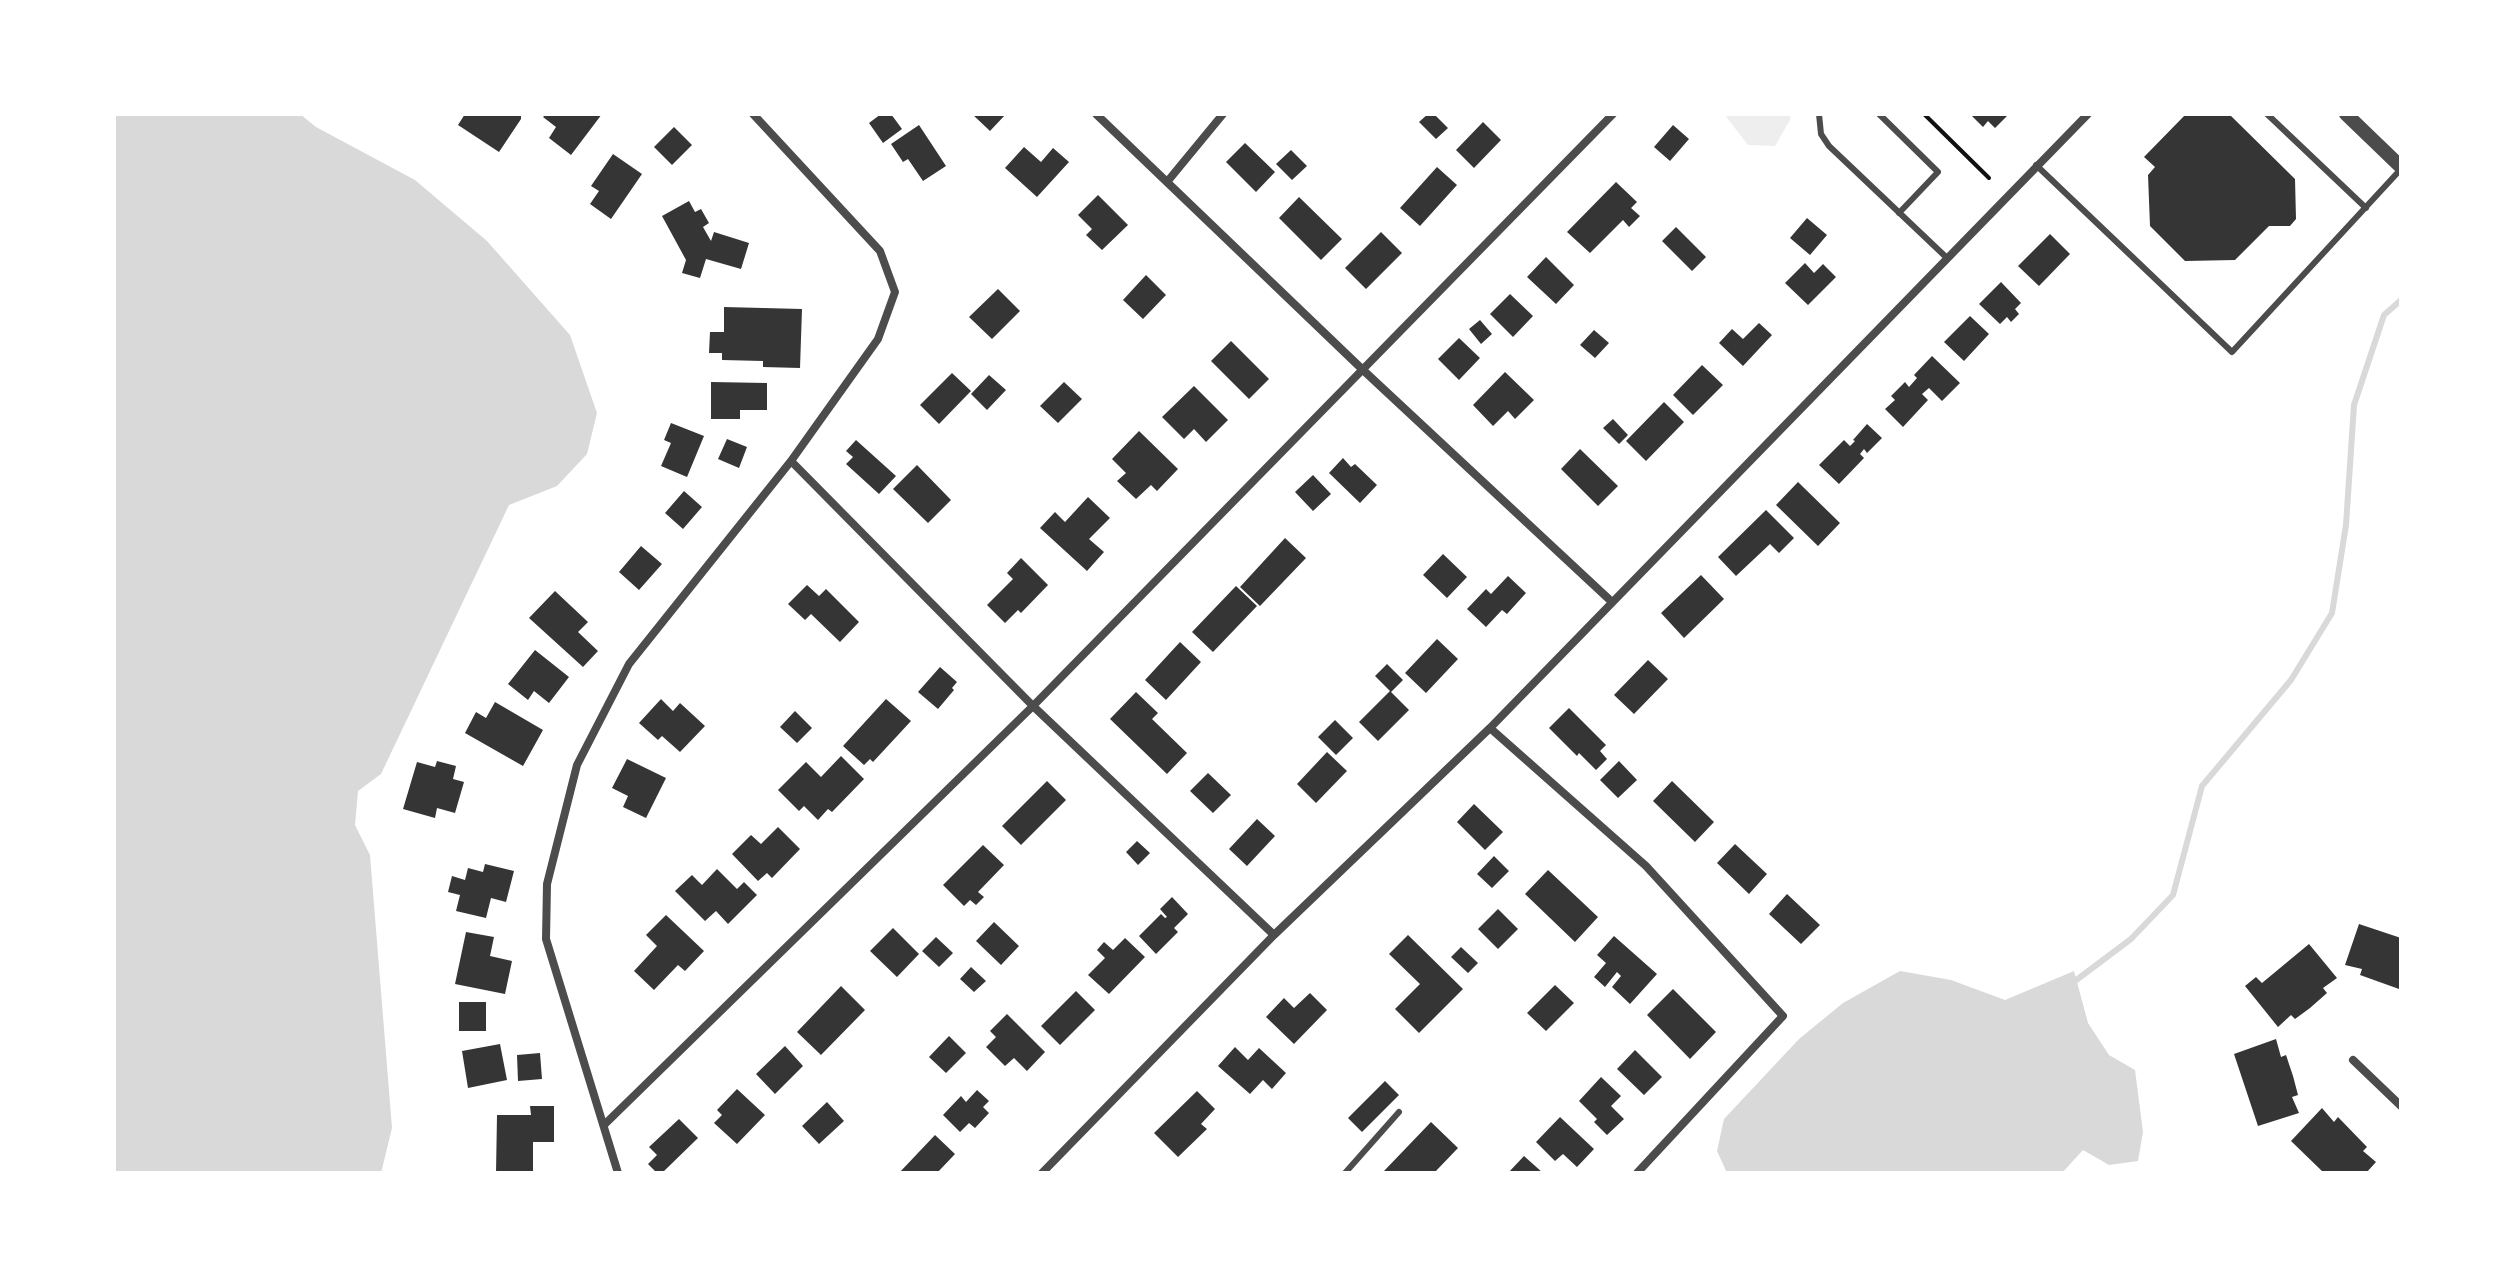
<!DOCTYPE html>
<style>
body{margin:0}
#map{position:relative;width:2515px;height:1287px;overflow:hidden;background:#fff;font-family:Arial,sans-serif}
canvas{display:block}
.frame{position:absolute;inset:0;border:116px solid #fff;pointer-events:none}
</style>
<div id="map">
<canvas width="2515" height="1287"></canvas>
<div class="frame"></div>
</div>
<script>
const g = document.querySelector('canvas').getContext('2d');
g.lineJoin = 'round';
function paint(path, color) { g.fillStyle = color; g.fill(path, 'evenodd'); }
const shape = rows => new Path2D(rows.map(r => 'M' + r).join(''));
function stroke(path, color, width, dash) { g.strokeStyle = color; g.lineWidth = width; g.lineCap = dash ? 'butt' : 'round'; g.setLineDash(dash || []); g.stroke(path); }
const green = shape([
 [1724,114,1791,114,1790,120,1775,146,1748,145]
]);
const water = shape([
 [114,114,300,114,316,127,415,180,487,241,570,335,597,413,587,454,557,486,509,505,381,774,358,791,355,825,370,855,392,1128,381,1173,114,1173],
 [1900,971,1951,980,2005,1000,2074,971,2088,1023,2109,1055,2135,1070,2143,1132,2138,1161,2109,1165,2083,1150,2062,1173,1727,1173,1717,1151,1724,1119,1799,1039,1843,1003]
]);
const stream = shape([
 [2071,984,2131,939,2173,895,2202,786,2291,680,2332,613,2346,525,2354,405,2384,315,2401,300]
]);
const building = shape([
 [465,114,521,114,521,119,499,152,458,125],
 [546,114,602,114,571,155,549,138,556,127,543,117],
 [881,114,891,114,902,129,883,143,869,123],
 [972,114,1006,114,990,131],
 [1428,114,1434,114,1448,128,1436,139,1419,122],
 [1970,114,2009,114,1995,128,1988,121,1983,127],
 [2186,114,2229,114,2295,179,2296,219,2290,226,2269,226,2235,260,2185,261,2150,226,2148,175,2155,167,2144,157],
 [1483,122,1501,140,1474,168,1456,150],
 [919,125,946,166,923,181,908,159,903,162,891,144],
 [1673,125,1689,139,1670,161,1654,147],
 [674,127,692,145,672,165,654,147],
 [1245,143,1275,172,1256,192,1226,162],
 [1024,147,1041,162,1053,148,1069,162,1037,197,1005,168],
 [1291,150,1307,166,1292,180,1276,164],
 [613,154,642,174,611,219,590,204,599,191,591,186],
 [1437,167,1457,185,1420,226,1400,208],
 [1616,182,1637,202,1631,208,1640,216,1629,227,1623,220,1590,253,1567,232],
 [1098,195,1128,225,1102,250,1086,235,1092,229,1078,215],
 [1299,197,1342,239,1321,260,1279,218],
 [689,201,695,212,701,209,709,223,703,227,711,241,714,232,749,243,741,269,706,259,700,278,682,273,686,260,662,216],
 [1807,218,1827,235,1810,255,1790,238],
 [1676,227,1706,257,1692,271,1662,241],
 [1381,232,1402,253,1366,289,1345,268],
 [2050,234,2070,254,2039,286,2018,266],
 [1546,257,1574,285,1556,304,1527,277],
 [1805,263,1814,273,1823,264,1836,277,1808,305,1785,283],
 [1146,275,1166,295,1143,319,1123,300],
 [2001,282,2021,303,2015,309,2019,314,2011,322,2007,317,2000,324,1979,304],
 [998,289,1020,311,992,339,969,317],
 [1510,294,1533,316,1513,337,1490,314],
 [724,307,802,309,800,368,763,367,763,361,722,360,722,353,709,353,710,332,724,332],
 [1970,316,1989,334,1964,361,1944,342],
 [1480,320,1492,334,1481,344,1469,329],
 [1759,323,1772,335,1743,366,1719,343,1732,329,1743,339],
 [1594,330,1609,343,1595,358,1580,345],
 [1459,338,1480,358,1459,380,1438,359],
 [1231,341,1269,379,1249,399,1211,361],
 [1932,356,1960,383,1942,401,1929,388,1922,394,1928,400,1903,427,1885,409,1895,400,1891,396,1905,382,1909,387,1917,378,1914,375],
 [1702,365,1723,385,1693,415,1673,395],
 [1505,372,1534,400,1515,419,1508,411,1493,426,1473,405],
 [952,373,971,391,939,424,920,405],
 [989,375,1006,390,987,410,971,394],
 [711,382,767,383,767,410,740,410,740,419,711,419],
 [1064,382,1082,399,1058,423,1040,406],
 [1194,386,1228,420,1206,442,1194,429,1184,439,1162,417],
 [1664,402,1684,422,1646,461,1626,441],
 [1613,419,1628,435,1619,444,1603,428],
 [671,423,704,436,687,477,661,466,671,443,664,440],
 [1867,424,1882,438,1867,453,1864,449,1860,454,1864,458,1839,484,1819,465,1844,440,1850,446,1855,441,1853,440],
 [1139,431,1178,469,1157,491,1151,485,1136,499,1117,481,1126,473,1112,459],
 [727,439,747,447,739,468,718,459],
 [856,440,896,476,879,494,846,464,853,457,846,451],
 [1580,449,1618,486,1598,506,1561,469],
 [1343,458,1351,467,1355,464,1377,485,1360,503,1329,473],
 [917,465,951,500,928,523,893,489],
 [1313,475,1331,494,1313,511,1295,492],
 [1798,482,1840,523,1818,546,1776,505],
 [684,491,702,507,683,529,665,513],
 [1088,497,1110,518,1089,539,1104,552,1087,571,1040,528,1055,512,1065,522],
 [1766,510,1794,538,1779,553,1770,544,1736,576,1718,557],
 [1285,538,1306,558,1260,606,1240,587],
 [641,546,662,564,639,590,619,572],
 [1443,554,1467,577,1447,598,1423,575],
 [1021,558,1048,585,1021,613,1018,610,1005,623,987,605,1013,579,1007,573],
 [1701,575,1724,599,1684,638,1661,613],
 [1508,576,1526,593,1507,614,1502,610,1486,627,1467,609,1486,589,1491,594],
 [807,585,819,596,826,589,859,622,840,642,811,614,805,620,788,604],
 [1236,586,1257,606,1213,652,1192,632],
 [555,591,588,622,578,632,598,651,583,667,529,618],
 [1437,639,1458,659,1426,693,1405,673],
 [1180,642,1201,662,1166,700,1145,680],
 [535,650,569,677,549,703,534,691,528,700,508,684],
 [1648,660,1668,679,1634,714,1614,695],
 [1387,664,1403,680,1391,692,1375,676],
 [940,667,957,682,952,688,954,690,938,709,918,692],
 [1390,691,1409,710,1378,741,1359,722],
 [1136,692,1158,713,1152,719,1187,753,1167,774,1110,719],
 [661,699,673,711,680,703,705,726,680,752,662,736,658,740,639,723],
 [886,699,911,721,873,762,870,759,864,765,843,746],
 [495,702,543,730,523,766,465,733,476,712,486,718],
 [1569,708,1606,745,1600,751,1607,759,1596,770,1579,753,1577,756,1549,728],
 [795,711,812,728,797,743,780,727],
 [1335,720,1353,738,1336,755,1318,737],
 [1327,752,1347,771,1316,803,1297,784],
 [841,756,864,779,832,812,828,809,818,820,804,806,799,811,778,790,806,762,821,777],
 [627,759,666,778,646,818,623,807,628,796,612,788],
 [437,761,456,766,453,779,464,782,455,813,437,808,435,818,403,809,417,762,435,767],
 [1619,761,1637,780,1618,798,1600,780],
 [1208,773,1231,795,1213,813,1190,791],
 [1047,781,1066,800,1021,845,1002,826],
 [1672,781,1714,822,1695,842,1653,801],
 [1474,804,1503,832,1485,850,1457,822],
 [1257,819,1275,836,1247,866,1229,849],
 [778,827,800,849,772,878,767,873,758,881,732,854,751,835,761,844],
 [1137,841,1150,853,1138,865,1126,852],
 [1735,844,1767,874,1749,894,1717,863],
 [983,845,1004,865,978,892,984,897,976,905,970,900,964,906,943,885],
 [1494,856,1509,871,1492,888,1477,874],
 [485,864,514,871,506,902,491,898,486,918,456,911,460,895,448,892,452,876,465,880,468,868,483,872],
 [717,869,737,889,744,882,757,895,728,924,716,911,705,921,675,891,692,875,702,885],
 [1548,870,1598,917,1575,942,1525,894],
 [1787,894,1820,925,1801,944,1769,914],
 [1172,897,1188,914,1174,928,1178,932,1156,954,1139,936,1161,914,1165,918,1167,917,1160,909],
 [1498,909,1518,929,1498,949,1478,929],
 [666,915,704,951,685,971,678,965,654,990,634,971,657,946,646,935],
 [994,922,1019,946,1001,965,976,941],
 [2359,924,2401,938,2399,989,2360,975,2362,969,2345,965],
 [893,928,919,954,897,977,870,951],
 [466,932,494,937,490,956,512,961,505,994,455,984],
 [1408,935,1463,989,1419,1033,1395,1009,1420,984,1389,954],
 [1614,936,1657,974,1630,1004,1612,987,1621,976,1617,972,1605,987,1594,977,1606,963,1597,955],
 [936,937,953,953,939,967,922,951],
 [1125,938,1145,957,1109,994,1088,975,1105,958,1097,950,1104,942,1113,950],
 [2309,944,2337,978,2323,988,2327,993,2310,1008,2295,1019,2291,1015,2278,1027,2245,986,2256,977,2262,983],
 [1461,947,1478,963,1468,973,1451,957],
 [971,967,986,981,974,992,960,979],
 [1555,985,1574,1003,1546,1031,1527,1013],
 [841,986,865,1010,821,1055,797,1032],
 [1673,989,1716,1032,1690,1059,1647,1015],
 [1076,991,1095,1010,1060,1045,1041,1026],
 [1310,993,1327,1010,1294,1044,1266,1017,1284,998,1294,1008],
 [459,1002,486,1002,486,1031,459,1031],
 [1007,1014,1045,1052,1027,1071,1014,1058,1005,1066,986,1047,996,1037,990,1031],
 [949,1036,966,1053,946,1073,929,1057],
 [2276,1039,2281,1057,2286,1055,2293,1076,2298,1095,2292,1097,2299,1113,2258,1126,2234,1054],
 [500,1044,507,1080,468,1088,462,1051],
 [785,1046,803,1066,775,1094,756,1074],
 [1235,1047,1248,1060,1259,1048,1286,1073,1272,1089,1263,1080,1250,1094,1218,1066],
 [1635,1050,1662,1077,1644,1095,1617,1069],
 [540,1053,542,1079,518,1081,517,1055],
 [1601,1077,1621,1096,1611,1106,1624,1119,1607,1135,1594,1122,1597,1119,1579,1101],
 [1385,1081,1399,1095,1362,1132,1348,1118],
 [737,1089,765,1115,737,1144,714,1123,722,1115,717,1110],
 [977,1090,989,1101,983,1107,989,1113,975,1128,969,1123,960,1132,943,1115,961,1096,966,1102],
 [1197,1091,1215,1109,1201,1124,1207,1129,1178,1157,1154,1133],
 [827,1102,844,1121,819,1144,802,1126],
 [530,1106,554,1106,554,1142,533,1142,533,1173,496,1173,497,1115,531,1115],
 [2322,1108,2334,1122,2338,1117,2367,1147,2363,1151,2376,1162,2366,1173,2324,1173,2291,1141],
 [1560,1117,1594,1149,1577,1167,1563,1154,1555,1161,1536,1142],
 [679,1119,698,1138,662,1173,657,1173,648,1164,657,1155,649,1147],
 [1431,1122,1458,1148,1434,1173,1386,1173,1384,1171],
 [935,1135,955,1154,937,1173,899,1173],
 [1524,1156,1543,1173,1508,1173]
]);
const path = shape([
 [1924,114,1989,178]
]);
const service = shape([
 [1819,114,1821,134,1829,146,1947,258],
 [1879,114,1938,172,1899,213],
 [2267,114,2366,208],
 [2036,165,2232,352,2401,169],
 [1345,1173,1399,1112]
]);
const minor = shape([
 [1096,114,1363,370,1612,602],
 [1167,182,1223,114],
 [791,461,1033,706,1274,935],
 [1490,728,1646,866,1783,1016,1637,1173],
 [2353,1060,2401,1106],
 [605,1124,1033,706,1613,114],
 [618,1173,546,939,547,884,577,765,629,664,791,461,878,339,895,292,880,251,753,114],
 [1042,1173,1274,935,1490,728,2088,114]
]);
const tertiary = shape([
 [2346,114,2401,167]
]);
paint(green, '#eee');
paint(water, '#d9d9d9');
stroke(stream, '#d9d9d9', 6);
paint(building, '#353535');
stroke(path, '#111', 4);
stroke(service, '#4c4c4c', 6);
stroke(minor, '#4c4c4c', 8);
stroke(tertiary, '#4c4c4c', 14);
</script>
